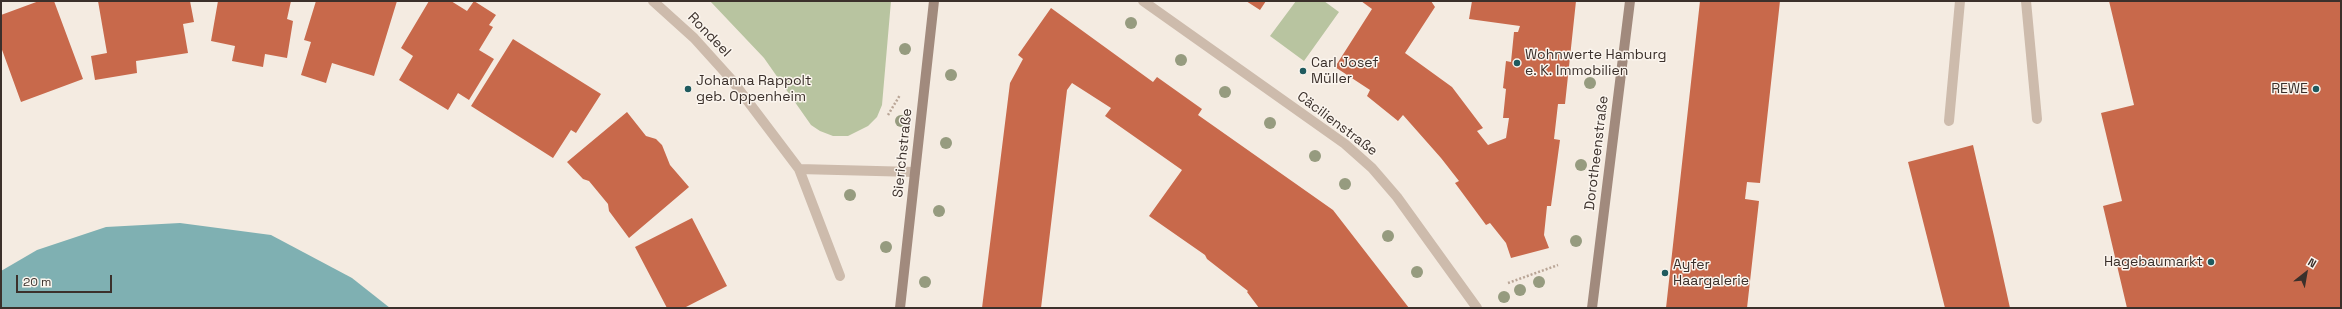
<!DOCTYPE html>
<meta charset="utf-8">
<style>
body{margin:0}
#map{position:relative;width:2342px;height:309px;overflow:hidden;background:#f4ebe1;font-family:"Space Grotesk",sans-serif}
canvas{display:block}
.frame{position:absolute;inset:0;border:2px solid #3b302b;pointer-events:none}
.north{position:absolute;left:2286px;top:253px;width:40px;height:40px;-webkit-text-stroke:3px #fbf5ee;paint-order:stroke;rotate:31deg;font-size:11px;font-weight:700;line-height:16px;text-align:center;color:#3b302b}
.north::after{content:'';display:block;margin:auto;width:14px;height:18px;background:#3b302b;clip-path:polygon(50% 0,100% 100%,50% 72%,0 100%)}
.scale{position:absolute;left:16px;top:275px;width:96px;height:18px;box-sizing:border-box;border:2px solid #3b302b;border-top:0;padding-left:5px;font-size:12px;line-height:14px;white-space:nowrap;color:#3b302b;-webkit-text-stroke:3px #fbf5ee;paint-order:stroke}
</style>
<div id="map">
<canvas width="2342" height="309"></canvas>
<div class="frame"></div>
<div class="north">N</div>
<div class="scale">20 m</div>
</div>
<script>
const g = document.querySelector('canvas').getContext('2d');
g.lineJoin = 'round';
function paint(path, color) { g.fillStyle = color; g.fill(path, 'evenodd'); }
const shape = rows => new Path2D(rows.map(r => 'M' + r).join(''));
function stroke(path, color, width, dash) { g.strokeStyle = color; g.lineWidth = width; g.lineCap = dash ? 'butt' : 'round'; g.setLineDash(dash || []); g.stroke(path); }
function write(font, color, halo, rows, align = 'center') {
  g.font = font + ' "Space Grotesk",sans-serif'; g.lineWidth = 3; g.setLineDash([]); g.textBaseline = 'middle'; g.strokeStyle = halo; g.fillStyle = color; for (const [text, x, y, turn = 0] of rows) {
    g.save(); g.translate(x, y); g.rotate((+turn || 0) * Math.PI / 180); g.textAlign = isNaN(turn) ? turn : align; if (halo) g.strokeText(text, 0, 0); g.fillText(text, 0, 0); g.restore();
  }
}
const green = shape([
 [710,1,891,1,882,105,877,117,868,126,848,136,833,136,820,131,811,125,764,58],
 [1296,1,1324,1,1339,12,1304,61,1270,36]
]);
const water = shape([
 [180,223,271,235,352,278,390,308,1,308,1,271,37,250,106,227]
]);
const building = shape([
 [39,1,54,1,83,79,21,102,1,47,1,15],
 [98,1,190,1,194,22,183,24,188,53,136,61,137,73,95,80,91,56,107,53],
 [218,1,291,1,287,19,293,21,287,58,265,54,263,67,232,61,235,46,211,41],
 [316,1,397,1,374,76,332,63,326,83,301,75,311,42,304,40],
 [429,1,451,1,467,11,474,1,496,15,489,25,493,27,479,50,494,59,469,100,458,93,448,110,399,80,413,56,401,48],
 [1246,1,1266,1,1260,10],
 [1361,1,1431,1,1435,7,1405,53,1452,87,1483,128,1477,131,1488,145,1506,138,1509,118,1503,118,1506,89,1503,88,1506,61,1511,62,1514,32,1518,32,1520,26,1469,19,1472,1,1576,1,1565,104,1558,104,1554,139,1560,140,1551,206,1547,206,1544,235,1549,248,1511,258,1506,243,1490,223,1486,225,1455,183,1459,181,1441,158,1403,115,1398,121,1367,96,1370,90,1335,67,1372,9],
 [1700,1,1780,1,1760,183,1747,182,1745,199,1759,201,1747,308,1666,308],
 [2109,1,2341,1,2341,308,2127,308,2103,206,2122,201,2101,113,2134,105],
 [1051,8,1153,82,1157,77,1202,109,1198,115,1333,210,1409,308,1259,308,1247,292,1248,291,1207,259,1205,255,1149,216,1182,170,1105,116,1111,108,1072,83,1067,90,1041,308,982,308,1010,83,1023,59,1018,55],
 [513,39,601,94,576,133,571,130,553,158,471,106],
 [627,112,646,136,656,139,662,145,670,165,689,187,629,238,609,211,608,204,589,181,583,179,567,162],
 [1973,145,1994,236,2010,308,1945,308,1908,162],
 [692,218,727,286,684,308,667,308,635,247]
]);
const path = shape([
 [888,115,900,95],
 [1508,283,1558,265]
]);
const lane = shape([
 [2026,1,2037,119],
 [1949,121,1960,1]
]);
const street = shape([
 [653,1,694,38,731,79,799,169,840,276],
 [1143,1,1345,144,1372,168,1397,197,1477,308],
 [799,169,915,172]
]);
const secondary = shape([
 [900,308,934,1],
 [1592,308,1630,1]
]);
const trees = [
 [1131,23],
 [905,49],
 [1181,60],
 [951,75],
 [1590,83],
 [1225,92],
 [901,121],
 [1270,123],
 [946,143],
 [1315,156],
 [1581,165],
 [1345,184],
 [850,195],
 [939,211],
 [1388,236],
 [1576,241],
 [886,247],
 [1417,272],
 [925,282],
 [1539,282],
 [1520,290],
 [1504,297]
];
const markers = [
 [1517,63,4,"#1f5a5e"],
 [1303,71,4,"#1f5a5e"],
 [688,89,4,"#1f5a5e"],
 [2316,89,4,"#1f5a5e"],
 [2211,262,4,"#1f5a5e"],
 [1665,273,4,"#1f5a5e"]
];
const streetNames = [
 ["Rondeel",709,35,46],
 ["Cäcilienstraße",1337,124,37],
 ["Sierichstraße",903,153,-84],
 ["Dorotheenstraße",1597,153,-83]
];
const poiNames = [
 ["Wohnwerte Hamburg",1525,55],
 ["e. K. Immobilien",1525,71],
 ["Carl Josef",1311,63],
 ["Müller",1311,79],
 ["Johanna Rappolt",696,81],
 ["geb. Oppenheim",696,97],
 ["REWE",2308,89,"right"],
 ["Hagebaumarkt",2203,262,"right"],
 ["Ayfer",1673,265],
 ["Haargalerie",1673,281]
];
paint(green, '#b8c4a0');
paint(water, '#7fb0b2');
paint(building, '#c8694b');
stroke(path, '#b9a596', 2.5, [2, 2]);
stroke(lane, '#cdbbac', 10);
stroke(street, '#cdbbac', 10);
stroke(secondary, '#a18a7d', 10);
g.fillStyle = '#969b7f';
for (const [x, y] of trees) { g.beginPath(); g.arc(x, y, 6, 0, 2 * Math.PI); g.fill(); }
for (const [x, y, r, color] of markers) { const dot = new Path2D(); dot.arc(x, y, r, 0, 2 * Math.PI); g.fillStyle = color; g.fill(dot); stroke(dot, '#fbf5ee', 1.5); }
write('14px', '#3b302b', '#fbf5ee', streetNames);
write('14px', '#3b302b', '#fbf5ee', poiNames, 'left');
</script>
